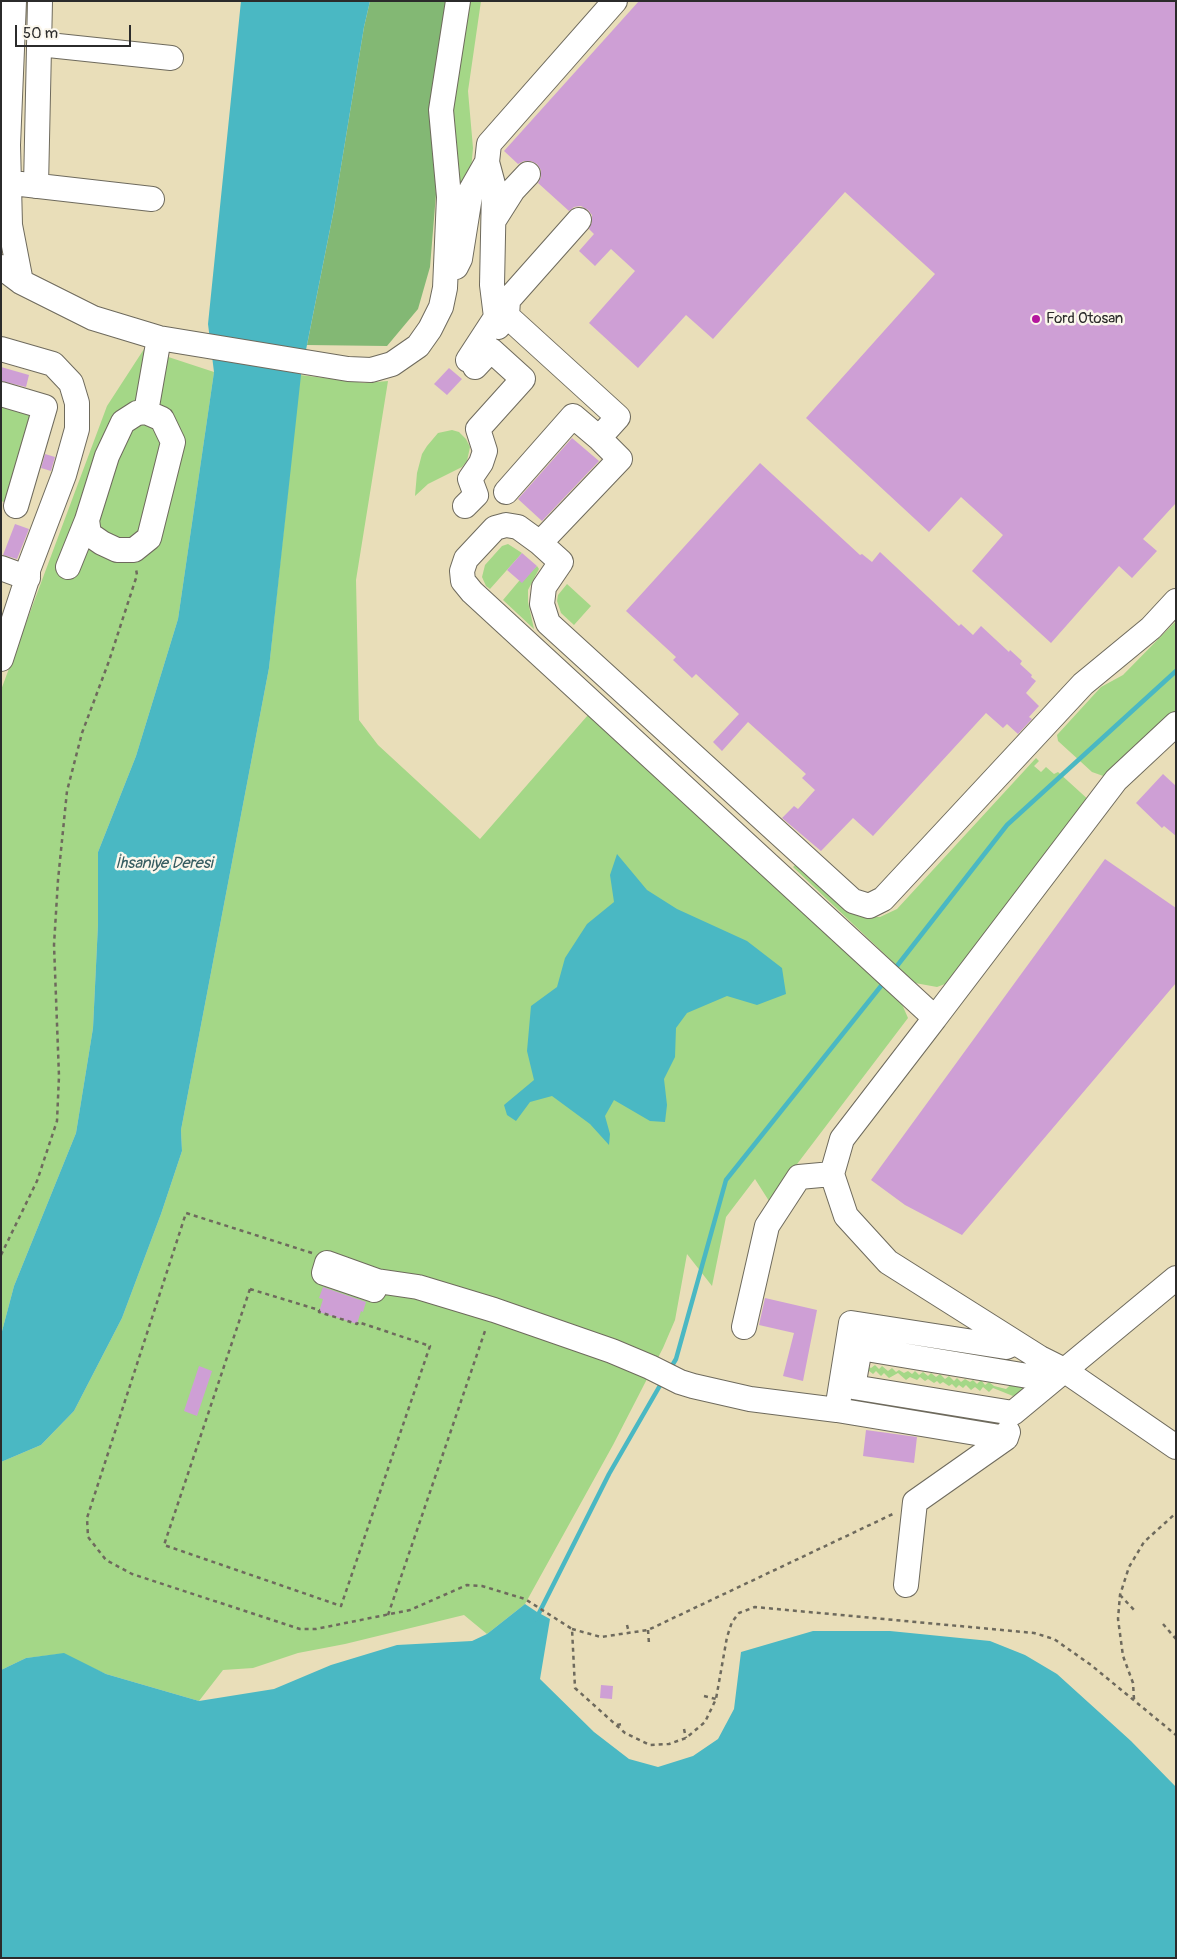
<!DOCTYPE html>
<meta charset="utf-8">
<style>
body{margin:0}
#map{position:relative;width:1177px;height:1959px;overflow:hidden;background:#e9deb9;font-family:Pangolin,sans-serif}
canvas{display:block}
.frame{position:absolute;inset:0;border:2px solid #2b2b2b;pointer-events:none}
.scale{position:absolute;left:15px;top:25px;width:116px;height:22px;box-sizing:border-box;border:2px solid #2b2b2b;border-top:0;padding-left:6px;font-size:15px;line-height:18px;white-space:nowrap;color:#2b2b2b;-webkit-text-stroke:4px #fbf7ec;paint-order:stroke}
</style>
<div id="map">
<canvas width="1177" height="1959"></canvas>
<div class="frame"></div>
<div class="scale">50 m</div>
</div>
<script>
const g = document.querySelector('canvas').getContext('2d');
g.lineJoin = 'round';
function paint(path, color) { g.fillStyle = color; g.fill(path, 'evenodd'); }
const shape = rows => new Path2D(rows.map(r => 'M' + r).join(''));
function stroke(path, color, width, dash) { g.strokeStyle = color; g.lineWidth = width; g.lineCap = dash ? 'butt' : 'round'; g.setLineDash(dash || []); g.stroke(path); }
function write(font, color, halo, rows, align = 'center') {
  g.font = font + ' Pangolin,sans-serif'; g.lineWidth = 5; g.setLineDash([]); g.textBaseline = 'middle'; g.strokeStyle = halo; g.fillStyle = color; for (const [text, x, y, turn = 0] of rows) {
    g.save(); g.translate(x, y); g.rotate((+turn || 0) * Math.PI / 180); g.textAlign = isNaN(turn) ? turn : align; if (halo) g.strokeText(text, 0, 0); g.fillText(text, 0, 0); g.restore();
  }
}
const green = shape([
 [467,1,481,1,468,91,473,148,471,170,458,199,452,133,452,90],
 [144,349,214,372,178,619,136,756,98,852,98,924,93,1028,76,1133,14,1286,1,1335,1,690,107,406],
 [300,375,365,383,388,381,356,580,359,720,378,745,480,839,588,715,901,1002,908,1018,769,1201,755,1179,726,1217,712,1286,687,1254,675,1320,663,1348,613,1445,525,1604,487,1634,464,1615,345,1644,298,1653,253,1668,223,1670,199,1701,106,1674,60,1654,26,1658,1,1670,1,1462,41,1445,74,1411,122,1318,161,1214,182,1151,181,1130,269,668],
 [1,394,45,407,16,506,1,501],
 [452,430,459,432,466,439,470,447,467,461,462,467,428,484,415,496,417,473,422,454,427,446,438,433],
 [508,544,522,553,490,589,486,586,482,577,485,565,502,546],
 [537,566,539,569,528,590,528,602,534,629,503,600,519,581],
 [567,584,591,606,574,625,561,613,557,601,558,595],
 [1176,621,1176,716,1109,778,1092,772,1058,741,1057,735,1101,687,1123,675],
 [1036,758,1039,761,1034,766,1041,772,1046,767,1054,774,1058,772,1091,802,945,984,937,987,915,983,793,867,796,864,848,912,861,917,880,917,897,909],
 [875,1365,879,1369,882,1366,888,1371,892,1368,896,1372,899,1370,904,1373,908,1371,912,1374,915,1371,919,1375,923,1372,928,1376,931,1373,936,1377,940,1374,945,1379,949,1376,954,1381,957,1378,961,1382,965,1379,970,1382,973,1380,977,1384,981,1380,985,1385,989,1382,994,1386,1006,1389,1016,1380,1024,1385,1022,1391,1013,1396,993,1388,989,1392,983,1387,980,1391,975,1387,971,1390,966,1385,963,1388,959,1385,956,1388,952,1384,949,1386,943,1382,940,1384,937,1381,934,1383,928,1379,925,1381,920,1377,917,1380,910,1377,906,1380,898,1373,889,1378,884,1373,881,1376,876,1371,873,1374,868,1370,864,1373,867,1366,871,1368]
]);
const forest = shape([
 [370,1,447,1,430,112,436,194,430,267,418,309,387,346,307,345,334,209,364,27]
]);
const water = shape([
 [241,1,370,1,364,27,334,209,301,375,269,668,181,1130,182,1151,161,1214,122,1318,74,1411,41,1445,1,1462,1,1335,14,1286,76,1133,93,1028,98,924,98,852,136,756,178,619,214,372,208,324],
 [617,854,647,890,677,909,747,941,782,968,786,994,757,1005,727,996,687,1013,676,1028,675,1057,664,1079,667,1105,665,1122,650,1121,614,1100,605,1116,610,1134,609,1145,590,1124,552,1096,530,1102,516,1121,507,1115,504,1105,534,1080,527,1051,531,1006,557,987,565,958,587,924,614,902,610,875],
 [525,1604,537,1612,537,1617,539,1613,550,1619,540,1679,594,1732,629,1759,658,1767,693,1756,718,1739,734,1709,741,1652,813,1631,890,1631,990,1641,1025,1655,1057,1674,1131,1741,1176,1787,1176,1958,1,1958,1,1670,26,1658,64,1653,106,1674,199,1701,274,1689,331,1665,397,1645,472,1641,487,1634]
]);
const stream = shape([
 [893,971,1007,825,1176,671],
 [670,1369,676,1359,726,1180,885,981],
 [536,1619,609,1474,662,1382]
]);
const building = shape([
 [639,1,1176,1,1176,503,1143,539,1157,551,1132,578,1119,566,1051,643,972,571,1003,535,961,497,929,532,806,418,935,274,845,192,713,339,686,315,638,368,589,323,635,271,611,249,595,266,579,251,594,234,589,229,592,222,592,215,588,210,581,206,574,207,569,211,538,183,541,177,541,170,537,164,531,161,524,161,518,164,504,151],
 [1,367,29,375,26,387,1,381],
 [449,368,462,379,447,395,434,384],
 [572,438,599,461,542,521,518,499],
 [45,454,55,457,51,471,41,468],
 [760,463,860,555,862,554,872,562,880,552,959,626,961,624,973,635,981,626,1009,652,1010,650,1022,661,1020,664,1032,675,1031,677,1036,681,1026,693,1039,706,1029,717,1032,719,1018,734,1007,724,1003,728,986,713,873,836,853,818,821,851,782,818,794,806,798,809,815,790,802,778,806,774,748,722,722,751,713,742,739,714,696,674,692,678,673,660,676,657,626,611],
 [15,524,29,529,17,559,3,555],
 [522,553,537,566,522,583,507,570],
 [1163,774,1176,786,1176,836,1164,826,1162,828,1136,803],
 [1105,859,1176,908,1176,983,962,1235,905,1205,871,1180],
 [323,1287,366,1302,363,1312,361,1311,357,1324,319,1312,323,1299,319,1298],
 [765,1298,817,1310,803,1381,783,1376,794,1333,759,1325],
 [199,1366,212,1371,197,1416,184,1411],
 [866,1430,917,1437,914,1463,863,1456],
 [601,1685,613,1686,612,1699,600,1698]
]);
const path = shape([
 [312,1253,186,1213,87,1518,88,1537,106,1560,132,1574,300,1629,316,1629,410,1610,467,1585,482,1586,525,1599,572,1629,575,1688,625,1733,650,1745,669,1744,686,1738,705,1722,716,1699,727,1637,732,1622,739,1613,755,1607,1034,1633,1054,1639,1091,1665,1176,1735],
 [1,1255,37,1181,57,1121,59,1076,54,945,58,880,67,791,82,733,109,661,137,575,136,569],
 [250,1289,319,1310,319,1312,357,1324,358,1322,430,1346,341,1606,164,1545,250,1289],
 [1120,1595,1136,1612],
 [388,1615,486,1328],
 [1163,1624,1176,1639],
 [627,1625,629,1633],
 [572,1629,601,1637,648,1630,895,1513],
 [648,1630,649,1644],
 [704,1696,716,1699],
 [1134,1699,1133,1683,1123,1656,1118,1619,1120,1595,1129,1567,1144,1542,1176,1513],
 [617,1725,623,1724],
 [684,1729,686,1738]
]);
const minor = shape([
 [14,1,8,145,10,225,21,282],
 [39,44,171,58],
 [21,184,152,199],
 [36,186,40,1],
 [494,220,513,190,528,174],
 [1,267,21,282,93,318,159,338,348,369,371,370,392,364,418,346,430,329,441,307,445,288,449,197,441,110,458,1],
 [456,267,460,259,471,190,487,162,489,144,615,1],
 [498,327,507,316,508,300,579,220],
 [1,349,53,364,71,383,77,403,77,429,64,475,28,570,28,576,1,659],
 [468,360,496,317,492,285,494,188,487,162],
 [1,394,45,407,16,506],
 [146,412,137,413,123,422,107,456,87,520,89,534,102,543,117,550,134,550,149,538,173,442,162,419,146,412,159,338],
 [506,492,573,416,599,438,618,417,507,316],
 [465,506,476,495,470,479,481,463,485,451,478,429,523,379,491,350,475,367],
 [540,543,620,459,599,438],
 [68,567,87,520],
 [1,568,28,578],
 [1176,601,1151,628,1083,684,883,899,869,906,853,901,548,623,542,604,544,587,561,562,540,543,518,527,506,525,495,528,466,559,462,571,463,581,472,592,935,1018,1116,780,1176,724],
 [935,1018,842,1139,832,1174,846,1216,888,1262,1040,1358,1064,1370,1176,1447],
 [377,1281,374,1290,324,1273,327,1263,377,1281,418,1287,494,1310,612,1351,650,1367,680,1382,693,1386,750,1399,837,1410],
 [744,1327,767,1226,799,1177,832,1174],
 [1052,1380,860,1348,853,1387,1013,1413,1176,1278],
 [1006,1438,837,1410,851,1323,1006,1347,1015,1343],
 [906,1585,915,1502,1006,1438,1008,1432]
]);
const markers = [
 [1036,319,5,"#b5179e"]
];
const poiNames = [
 ["Ford Otosan",1046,319]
];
const waterNames = [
 ["İhsaniye Deresi",164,864]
];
paint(green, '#a4d787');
paint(forest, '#83b874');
paint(water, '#4ab8c3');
stroke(stream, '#4ab8c3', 4.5);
paint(building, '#ce9fd5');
stroke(minor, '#6e6a5d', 26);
stroke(path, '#6e6a5d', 2.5, [4, 4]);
stroke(minor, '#fff', 24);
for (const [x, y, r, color] of markers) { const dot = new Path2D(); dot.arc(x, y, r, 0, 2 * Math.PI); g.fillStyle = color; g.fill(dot); stroke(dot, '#fbf7ec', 2); }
write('15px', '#2b2b2b', '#fbf7ec', poiNames, 'left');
write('italic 16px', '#365c60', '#fbf7ec', waterNames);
</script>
